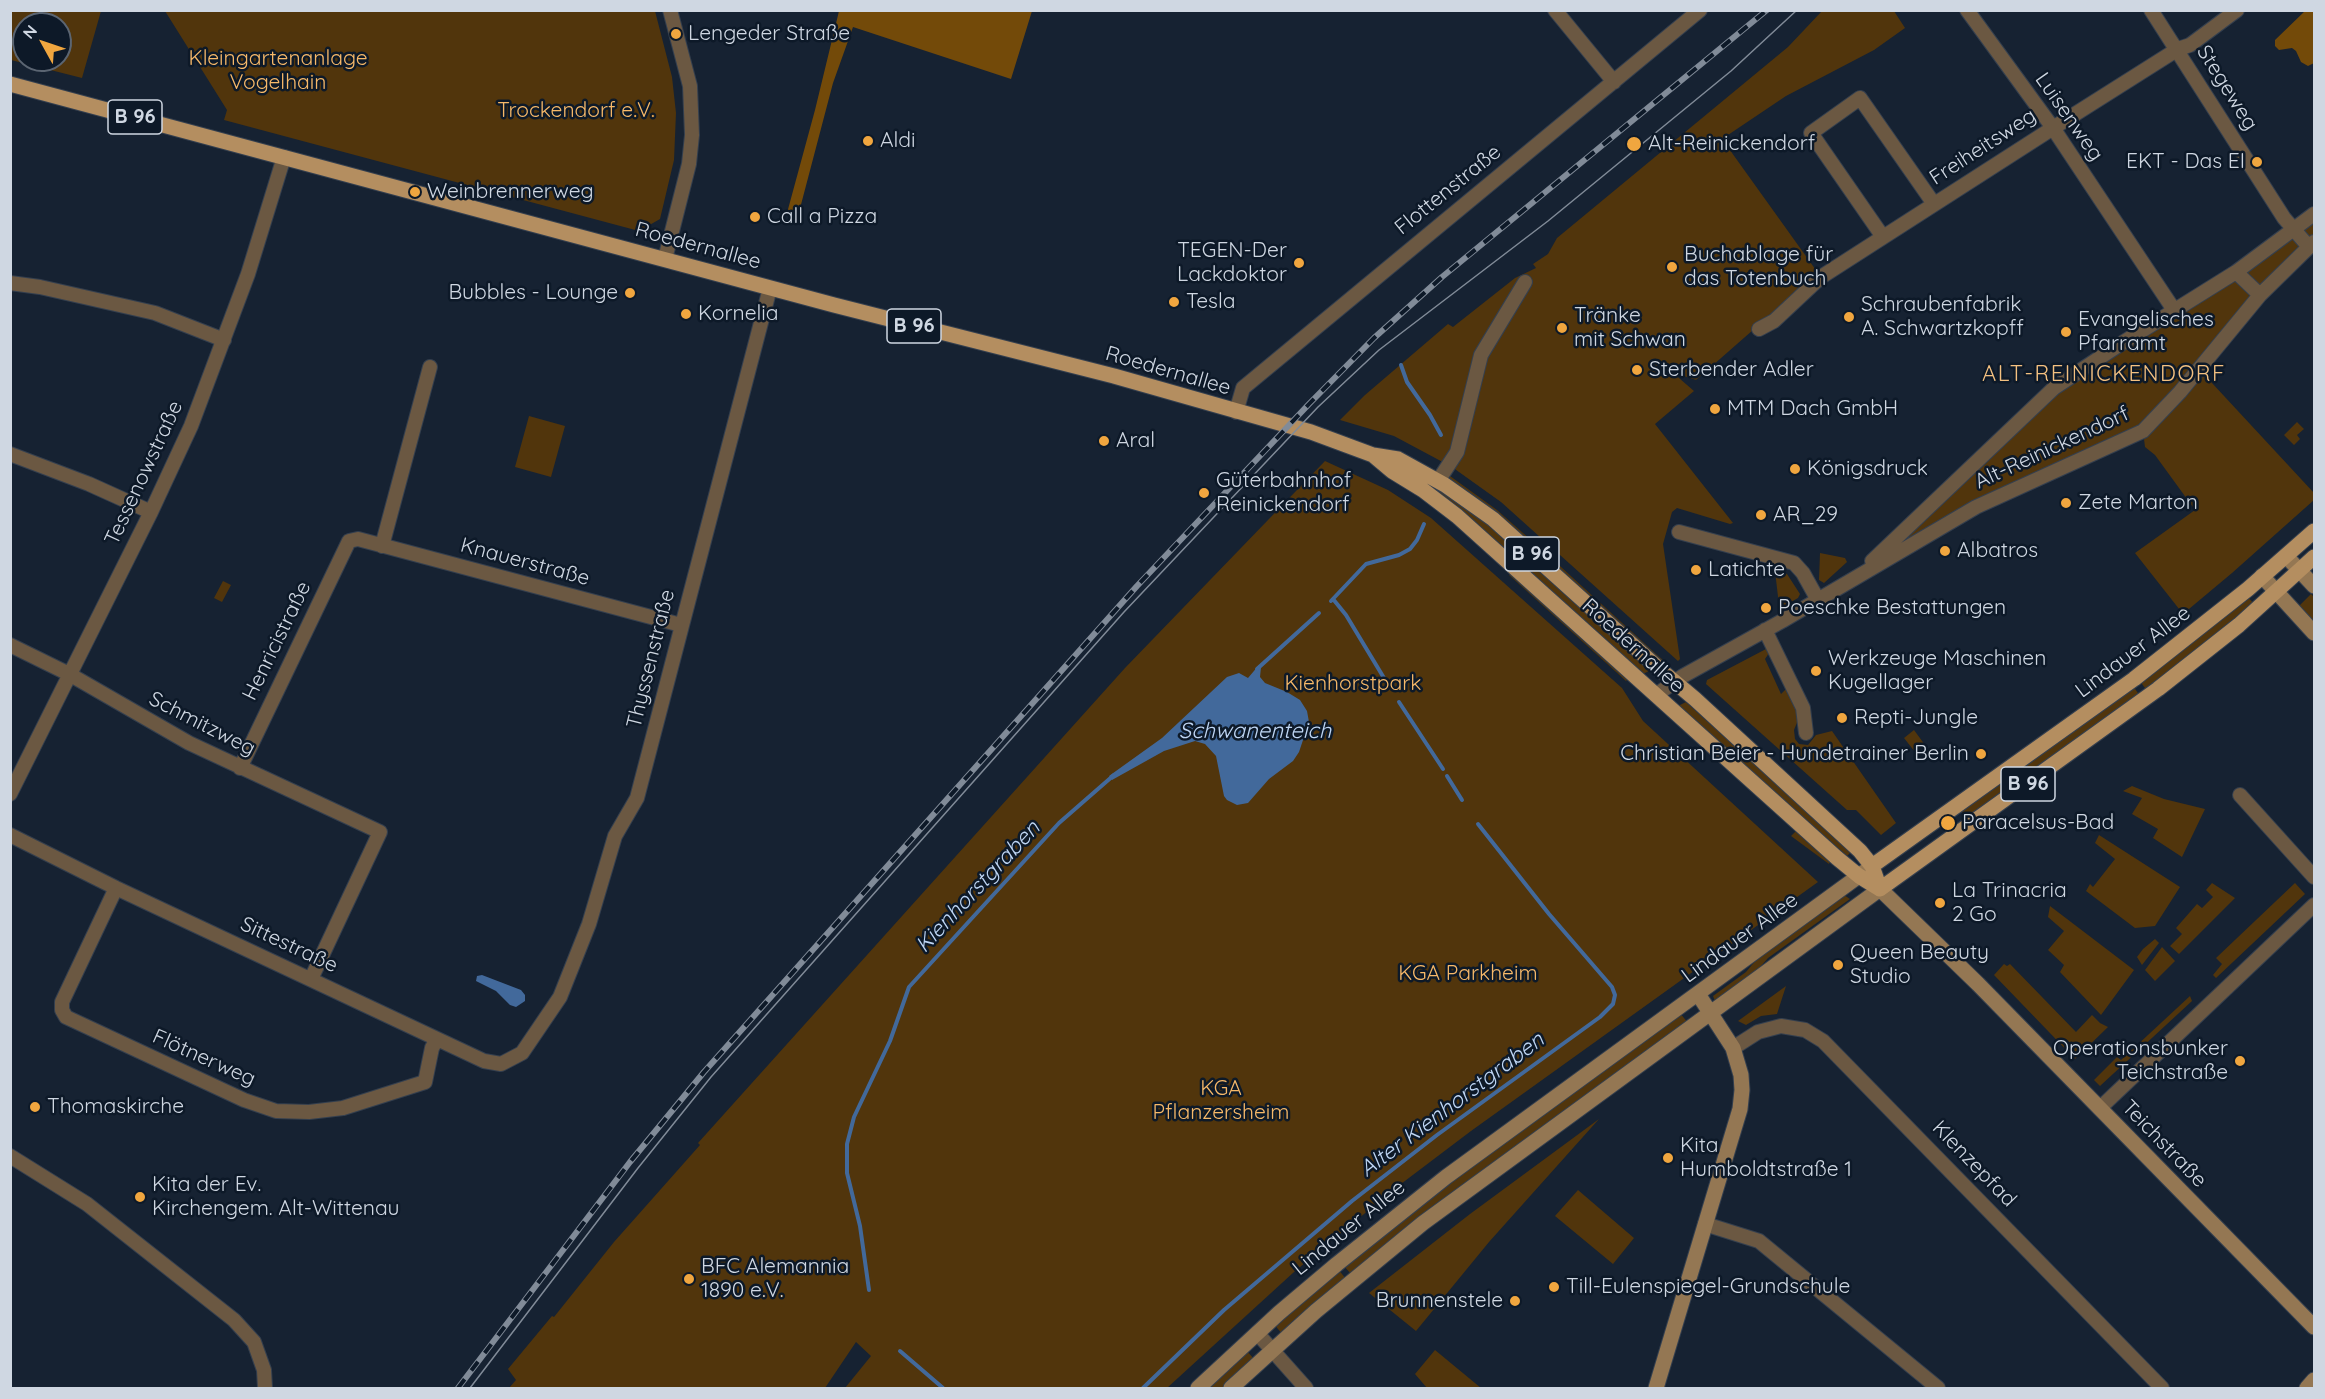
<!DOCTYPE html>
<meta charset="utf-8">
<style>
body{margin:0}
#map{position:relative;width:2325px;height:1399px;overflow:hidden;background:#162232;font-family:Quicksand,sans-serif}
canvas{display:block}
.frame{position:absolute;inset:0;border:12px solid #cfd7e2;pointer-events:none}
.north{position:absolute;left:12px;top:12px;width:60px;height:60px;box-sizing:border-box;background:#0d1928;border:2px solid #5b6572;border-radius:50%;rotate:310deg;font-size:16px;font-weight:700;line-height:24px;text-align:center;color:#cfd7e2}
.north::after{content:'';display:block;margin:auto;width:21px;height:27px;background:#f0a63f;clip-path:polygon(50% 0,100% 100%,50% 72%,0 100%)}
</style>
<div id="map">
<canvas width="2325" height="1399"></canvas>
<div class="frame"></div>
<div class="north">N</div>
</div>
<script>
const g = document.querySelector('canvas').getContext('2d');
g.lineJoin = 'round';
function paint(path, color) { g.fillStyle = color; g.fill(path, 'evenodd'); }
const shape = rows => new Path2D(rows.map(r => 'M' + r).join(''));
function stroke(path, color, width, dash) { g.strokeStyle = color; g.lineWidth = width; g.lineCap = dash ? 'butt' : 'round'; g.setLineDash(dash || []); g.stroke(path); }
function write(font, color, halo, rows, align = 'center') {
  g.font = font + ' Quicksand,sans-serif'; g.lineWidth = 5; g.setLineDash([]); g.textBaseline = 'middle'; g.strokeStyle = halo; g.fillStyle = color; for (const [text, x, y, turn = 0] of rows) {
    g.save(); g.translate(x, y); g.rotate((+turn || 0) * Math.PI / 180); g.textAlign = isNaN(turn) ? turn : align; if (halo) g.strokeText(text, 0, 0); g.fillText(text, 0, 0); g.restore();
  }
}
const green = shape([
 [11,10,101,11,82,78,11,60],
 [24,24,60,24,60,60,24,60],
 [165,11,655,11,672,77,676,113,674,160,660,219,639,231,224,120,227,110],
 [1822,11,1894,11,1905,28,1874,50,1786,96,1722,139,1818,273,1696,380,1672,372,1694,391,1655,424,1733,523,1730,524,1677,508,1672,512,1663,544,1680,659,1678,661,1501,502,1452,467,1394,436,1340,420,1365,395,1448,324,1453,327,1515,278,1536,268,1533,264,1548,254,1557,238,1788,47],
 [2314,220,2314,235,2297,251,2153,413,2136,427,1894,549,1894,545,2065,386],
 [2199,369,2314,493,2314,500,2232,573,2183,614,2135,553,2195,510,2155,455,2145,447,2143,431],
 [529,416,565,426,551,477,515,467],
 [2297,422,2304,429,2297,435,2300,439,2294,445,2284,435],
 [1325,461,1388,490,1431,518,1622,688,1643,721,1818,882,1471,1131,1393,1190,1294,1272,1167,1388,845,1388,871,1356,856,1342,825,1388,509,1388,516,1380,508,1369,552,1316,554,1317,614,1242,700,1145,698,1143,1125,668],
 [1450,476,1497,510,1532,541,1530,543,1487,506,1450,480],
 [1428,482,1476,514,1521,553,1515,559,1426,484],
 [1537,545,1656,654,1664,661,1662,663,1534,548],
 [1820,553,1845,558,1847,562,1824,583,1819,580],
 [1526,557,1651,670,1643,674,1520,563],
 [1778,569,1787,574,1800,594,1798,598,1782,607,1779,605,1775,571],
 [1511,573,1628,679,1626,681,1509,575],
 [223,581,231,585,222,602,214,598],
 [2311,594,2314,597,2314,623,2299,606],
 [2247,596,2255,605,2147,691,2140,681],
 [1766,649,1769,653,1765,659,1781,694,1788,687,1799,709,1798,720,1794,730,1795,739,1799,744,1808,745,1816,735,1832,731,1896,823,1881,835,1856,810,1847,810,1706,684,1707,680],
 [2133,686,2140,696,1968,821,1961,811],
 [1686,702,1851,852,1847,856,1678,706],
 [1914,730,1925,745,1915,752,1904,738],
 [2132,786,2164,799,2205,809,2182,857,2153,838,2158,829,2132,814,2142,798,2123,791],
 [1796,831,1797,831,1830,862,1829,864,1791,836],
 [2099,835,2180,887,2155,926,2135,928,2086,891,2090,884,2093,887,2115,859,2095,843],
 [2212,883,2235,898,2179,954,2170,946,2182,934,2176,928,2197,904,2202,908,2213,897,2206,890],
 [2295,883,2305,894,2216,978,2213,975,2222,964,2216,958],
 [1844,895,1850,899,1768,958,1754,974,1715,1001,1713,996,1746,972,1756,960],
 [2050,906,2134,970,2101,1015,2060,972,2064,965,2048,950,2064,931,2048,917],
 [2155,939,2159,943,2142,965,2137,957,2143,949],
 [2162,947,2175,961,2155,981,2145,970],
 [2004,964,2007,966,2010,964,2076,1032,2092,1015,2100,1023,2108,1027,2075,1059,1994,975],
 [1786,986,1777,1014,1761,1016,1746,1025,1738,1021],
 [2190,996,2192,1001,2100,1086,2094,1080,2117,1057,2121,1060],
 [1680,1013,1688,1023,1351,1274,1343,1265,1389,1228],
 [1599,1119,1489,1242,1416,1331,1369,1293,1470,1214],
 [1578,1190,1634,1238,1613,1264,1555,1216],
 [1338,1269,1346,1279,1282,1334,1274,1324],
 [1246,1350,1254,1359,1223,1388,1206,1388],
 [1435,1350,1481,1388,1427,1388,1415,1374]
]);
const forest = shape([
 [839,11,1032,11,1011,79,853,27,833,83,798,216,787,213,815,110],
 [2305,11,2314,11,2314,63,2308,66,2301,62,2296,51,2292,48,2279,50,2275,46,2275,40]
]);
const water = shape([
 [1259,665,1261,667,1260,677,1265,683,1287,692,1300,700,1307,711,1309,722,1299,752,1293,761,1269,779,1248,803,1237,805,1227,800,1224,796,1216,756,1205,744,1195,741,1164,751,1112,780,1109,776,1162,738,1227,677,1239,673,1248,678],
 [482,975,521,990,525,995,525,1001,516,1007,510,1005,496,991,476,981,477,976]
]);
const stream = shape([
 [1401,365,1407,382,1430,415,1441,435],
 [1333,599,1346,615,1387,683],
 [1331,601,1366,564,1399,555,1410,549,1417,540,1424,524],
 [1257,669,1319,613],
 [1399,702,1443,769],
 [1447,776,1462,800],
 [869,1290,860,1226,847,1173,847,1144,854,1117,890,1041,909,987,1059,823,1114,775],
 [900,1351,943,1388],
 [1143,1388,1224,1310,1352,1201,1437,1135,1600,1017,1613,1004,1615,995,1612,987,1549,914,1478,824]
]);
const street = shape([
 [1555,10,1614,82],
 [1967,10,2053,128,2174,310],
 [2151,10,2284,218,2309,247],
 [1883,237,1811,133,1860,98,1934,204],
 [665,259,689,164,692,135,690,86,670,10],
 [2236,272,2260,295],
 [10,283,40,287,155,313,224,340],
 [1759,329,1774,321,1821,277,2053,128,2178,49,2190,45,2237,10],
 [1236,412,1243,388,1700,10],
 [10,454,89,484,151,512],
 [1438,481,1457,452,1481,355,1525,282],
 [1679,532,1794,563,1803,573,1818,600],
 [382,546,430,367],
 [1872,561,2054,388,2119,345,2236,272,2314,214],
 [1765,630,1803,708,1806,733],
 [10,645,69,674,189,743,380,832,311,979],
 [1656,695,1683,676,1782,621,1976,507,2143,431,2180,392,2260,295,2314,242],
 [240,768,349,541,358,539,681,625],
 [10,794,151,512,191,426,248,274,284,157],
 [2240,795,2314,877],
 [10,835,116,888,484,1061,501,1064,522,1053,560,997,589,924,615,836,637,798,770,288],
 [116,888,62,1002,62,1010,66,1017,244,1100,276,1111,309,1112,343,1108,425,1082,432,1048,437,1039],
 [1733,1048,1758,1032,1781,1026,1805,1030,1823,1041,2162,1388],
 [2100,1108,2314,905],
 [10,1156,87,1204,234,1320,254,1342,264,1370,265,1388],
 [1705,1224,1759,1241,1938,1388],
 [1257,1333,1306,1388]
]);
const secondary = shape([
 [2286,556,2314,586],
 [2262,576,2314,633],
 [1198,1388,1279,1313,1337,1264,1446,1177,1867,870],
 [1231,1388,1316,1311,1423,1223,1880,889,1978,984,2314,1327],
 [1656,1388,1740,1109,1742,1090,1741,1075,1733,1048,1698,994],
 [2307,1388,2314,1380]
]);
const primary = shape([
 [10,84,834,305,1114,376,1311,432,1373,455,1398,459,1445,485,1493,519,1657,667,1695,699,1860,851,1872,866,1880,889],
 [1373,455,1392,471,1423,490,1457,516,1837,858,1859,876,1880,889],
 [1872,866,2134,679,2248,589,2314,531],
 [1880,889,2158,689,2239,625,2314,557]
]);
const tram = shape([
 [470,1388,638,1168,711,1077,1124,612,1318,407,1379,350,1548,221,1731,71,1797,10]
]);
const rail = shape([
 [458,1388,630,1162,704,1072,1137,586,1309,404,1374,338,1442,277,1767,10]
]);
const markers = [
 [676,34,6,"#f0a63f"],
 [868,141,6,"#f0a63f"],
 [1634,144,8,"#f0a63f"],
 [2257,162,6,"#f0a63f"],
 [415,192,6,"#f0a63f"],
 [755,217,6,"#f0a63f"],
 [1299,263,6,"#f0a63f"],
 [1672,267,6,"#f0a63f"],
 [630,293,6,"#f0a63f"],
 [1174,302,6,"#f0a63f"],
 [686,314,6,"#f0a63f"],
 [1849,317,6,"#f0a63f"],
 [1562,328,6,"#f0a63f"],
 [2066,332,6,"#f0a63f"],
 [1637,370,6,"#f0a63f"],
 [1715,409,6,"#f0a63f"],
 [1104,441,6,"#f0a63f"],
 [1795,469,6,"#f0a63f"],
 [1204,493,6,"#f0a63f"],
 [2066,503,6,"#f0a63f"],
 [1761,515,6,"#f0a63f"],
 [1945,551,6,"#f0a63f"],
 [1696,570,6,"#f0a63f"],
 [1766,608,6,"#f0a63f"],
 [1816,671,6,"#f0a63f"],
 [1842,718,6,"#f0a63f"],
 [1981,754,6,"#f0a63f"],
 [1948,823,8,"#f0a63f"],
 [1940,903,6,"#f0a63f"],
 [1838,965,6,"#f0a63f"],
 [2240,1061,6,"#f0a63f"],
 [35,1107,6,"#f0a63f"],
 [1668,1158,6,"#f0a63f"],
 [140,1197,6,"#f0a63f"],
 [689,1279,6,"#f0a63f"],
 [1554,1287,6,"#f0a63f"],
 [1515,1301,6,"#f0a63f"]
];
const shields = [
 [135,117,54],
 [914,326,54],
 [1532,554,54],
 [2028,784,54]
];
const shieldNames = [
 ["B 96",135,117],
 ["B 96",914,326],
 ["B 96",1532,554],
 ["B 96",2028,784]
];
const poiNames = [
 ["Lengeder Straße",688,34],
 ["Aldi",880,141],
 ["Alt-Reinickendorf",1648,144],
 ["EKT - Das EI",2245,162,"right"],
 ["Weinbrennerweg",427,192],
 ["Call a Pizza",767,217],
 ["TEGEN-Der",1287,251,"right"],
 ["Lackdoktor",1287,275,"right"],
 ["Buchablage für",1684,255],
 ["das Totenbuch",1684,279],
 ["Bubbles - Lounge",618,293,"right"],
 ["Tesla",1186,302],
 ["Schraubenfabrik",1861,305],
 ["A. Schwartzkopff",1861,329],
 ["Kornelia",698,314],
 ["Tränke",1574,316],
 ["mit Schwan",1574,340],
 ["Evangelisches",2078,320],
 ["Pfarramt",2078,344],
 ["Sterbender Adler",1649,370],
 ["MTM Dach GmbH",1727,409],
 ["Aral",1116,441],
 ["Königsdruck",1807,469],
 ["Güterbahnhof",1216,481],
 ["Reinickendorf",1216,505],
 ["Zete Marton",2078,503],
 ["AR_29",1773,515],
 ["Albatros",1957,551],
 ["Latichte",1708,570],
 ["Poeschke Bestattungen",1778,608],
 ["Werkzeuge Maschinen",1828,659],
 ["Kugellager",1828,683],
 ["Repti-Jungle",1854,718],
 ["Christian Beier - Hundetrainer Berlin",1969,754,"right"],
 ["Paracelsus-Bad",1962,823],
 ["La Trinacria",1952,891],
 ["2 Go",1952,915],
 ["Queen Beauty",1850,953],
 ["Studio",1850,977],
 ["Operationsbunker",2228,1049,"right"],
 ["Teichstraße",2228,1073,"right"],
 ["Thomaskirche",47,1107],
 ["Kita",1680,1146],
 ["Humboldtstraße 1",1680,1170],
 ["Kita der Ev.",152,1185],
 ["Kirchengem. Alt-Wittenau",152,1209],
 ["BFC Alemannia",701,1267],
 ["1890 e.V.",701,1291],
 ["Till-Eulenspiegel-Grundschule",1566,1287],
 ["Brunnenstele",1503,1301,"right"]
];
const parkNames = [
 ["Kleingartenanlage",278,59],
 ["Vogelhain",278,83],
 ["Trockendorf e.V.",576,111],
 ["Kienhorstpark",1353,684],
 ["KGA Parkheim",1468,974],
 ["KGA",1221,1089],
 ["Pflanzersheim",1221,1113]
];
const streetNames = [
 ["Stegeweg",2227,88,58],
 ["Luisenweg",2069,117,55],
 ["Freiheitsweg",1983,147,-33],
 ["Flottenstraße",1448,190,-39],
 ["Roedernallee",698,246,15],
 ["Roedernallee",1168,371,16],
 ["Alt-Reinickendorf",2052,448,-25],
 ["Tessenowstraße",144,473,-65],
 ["Knauerstraße",525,562,15],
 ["Henricistraße",277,641,-64],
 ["Roedernallee",1633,646,42],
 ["Lindauer Allee",2133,652,-37],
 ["Thyssenstraße",651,659,-76],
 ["Schmitzweg",202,724,27],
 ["Lindauer Allee",1740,938,-36],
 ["Sittestraße",289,945,25],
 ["Flötnerweg",204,1058,24],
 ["Teichstraße",2164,1144,46],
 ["Klenzepfad",1974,1164,46],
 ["Lindauer Allee",1349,1228,-39]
];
const neighbourhoodNames = [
 ["ALT-REINICKENDORF",2104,374]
];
const waterNames = [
 ["Schwanenteich",1255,731],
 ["Kienhorstgraben",978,887,-47],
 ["Alter Kienhorstgraben",1452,1105,-37]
];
paint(green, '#51350c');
paint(forest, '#734a09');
paint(water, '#42699b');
stroke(stream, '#42699b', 4);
stroke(street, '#343f4e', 16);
stroke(secondary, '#343f4e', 17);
stroke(primary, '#343f4e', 17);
stroke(street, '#6b5842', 14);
stroke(secondary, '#947753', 15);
stroke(primary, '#b48e60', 15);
stroke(tram, '#818b98', 1.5);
stroke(rail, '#818b98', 6);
stroke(rail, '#0d1928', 4, [11]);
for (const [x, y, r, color] of markers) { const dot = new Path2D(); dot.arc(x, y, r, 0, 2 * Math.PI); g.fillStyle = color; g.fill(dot); stroke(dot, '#0d1928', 2); }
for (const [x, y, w] of shields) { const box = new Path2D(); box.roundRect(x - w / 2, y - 17, w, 34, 4.5); g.fillStyle = '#0d1928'; g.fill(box); stroke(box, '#cfd7e2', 1.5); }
write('bold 20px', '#cfd7e2', null, shieldNames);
write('21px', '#cfd7e2', '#0d1928', poiNames, 'left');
write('21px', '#f7b969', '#0d1928', parkNames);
write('21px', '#cfd7e2', '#0d1928', streetNames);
g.letterSpacing = '1.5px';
write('22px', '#f4c181', '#0d1928', neighbourhoodNames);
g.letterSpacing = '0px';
write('italic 22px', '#bfd6f4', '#0d1928', waterNames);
</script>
